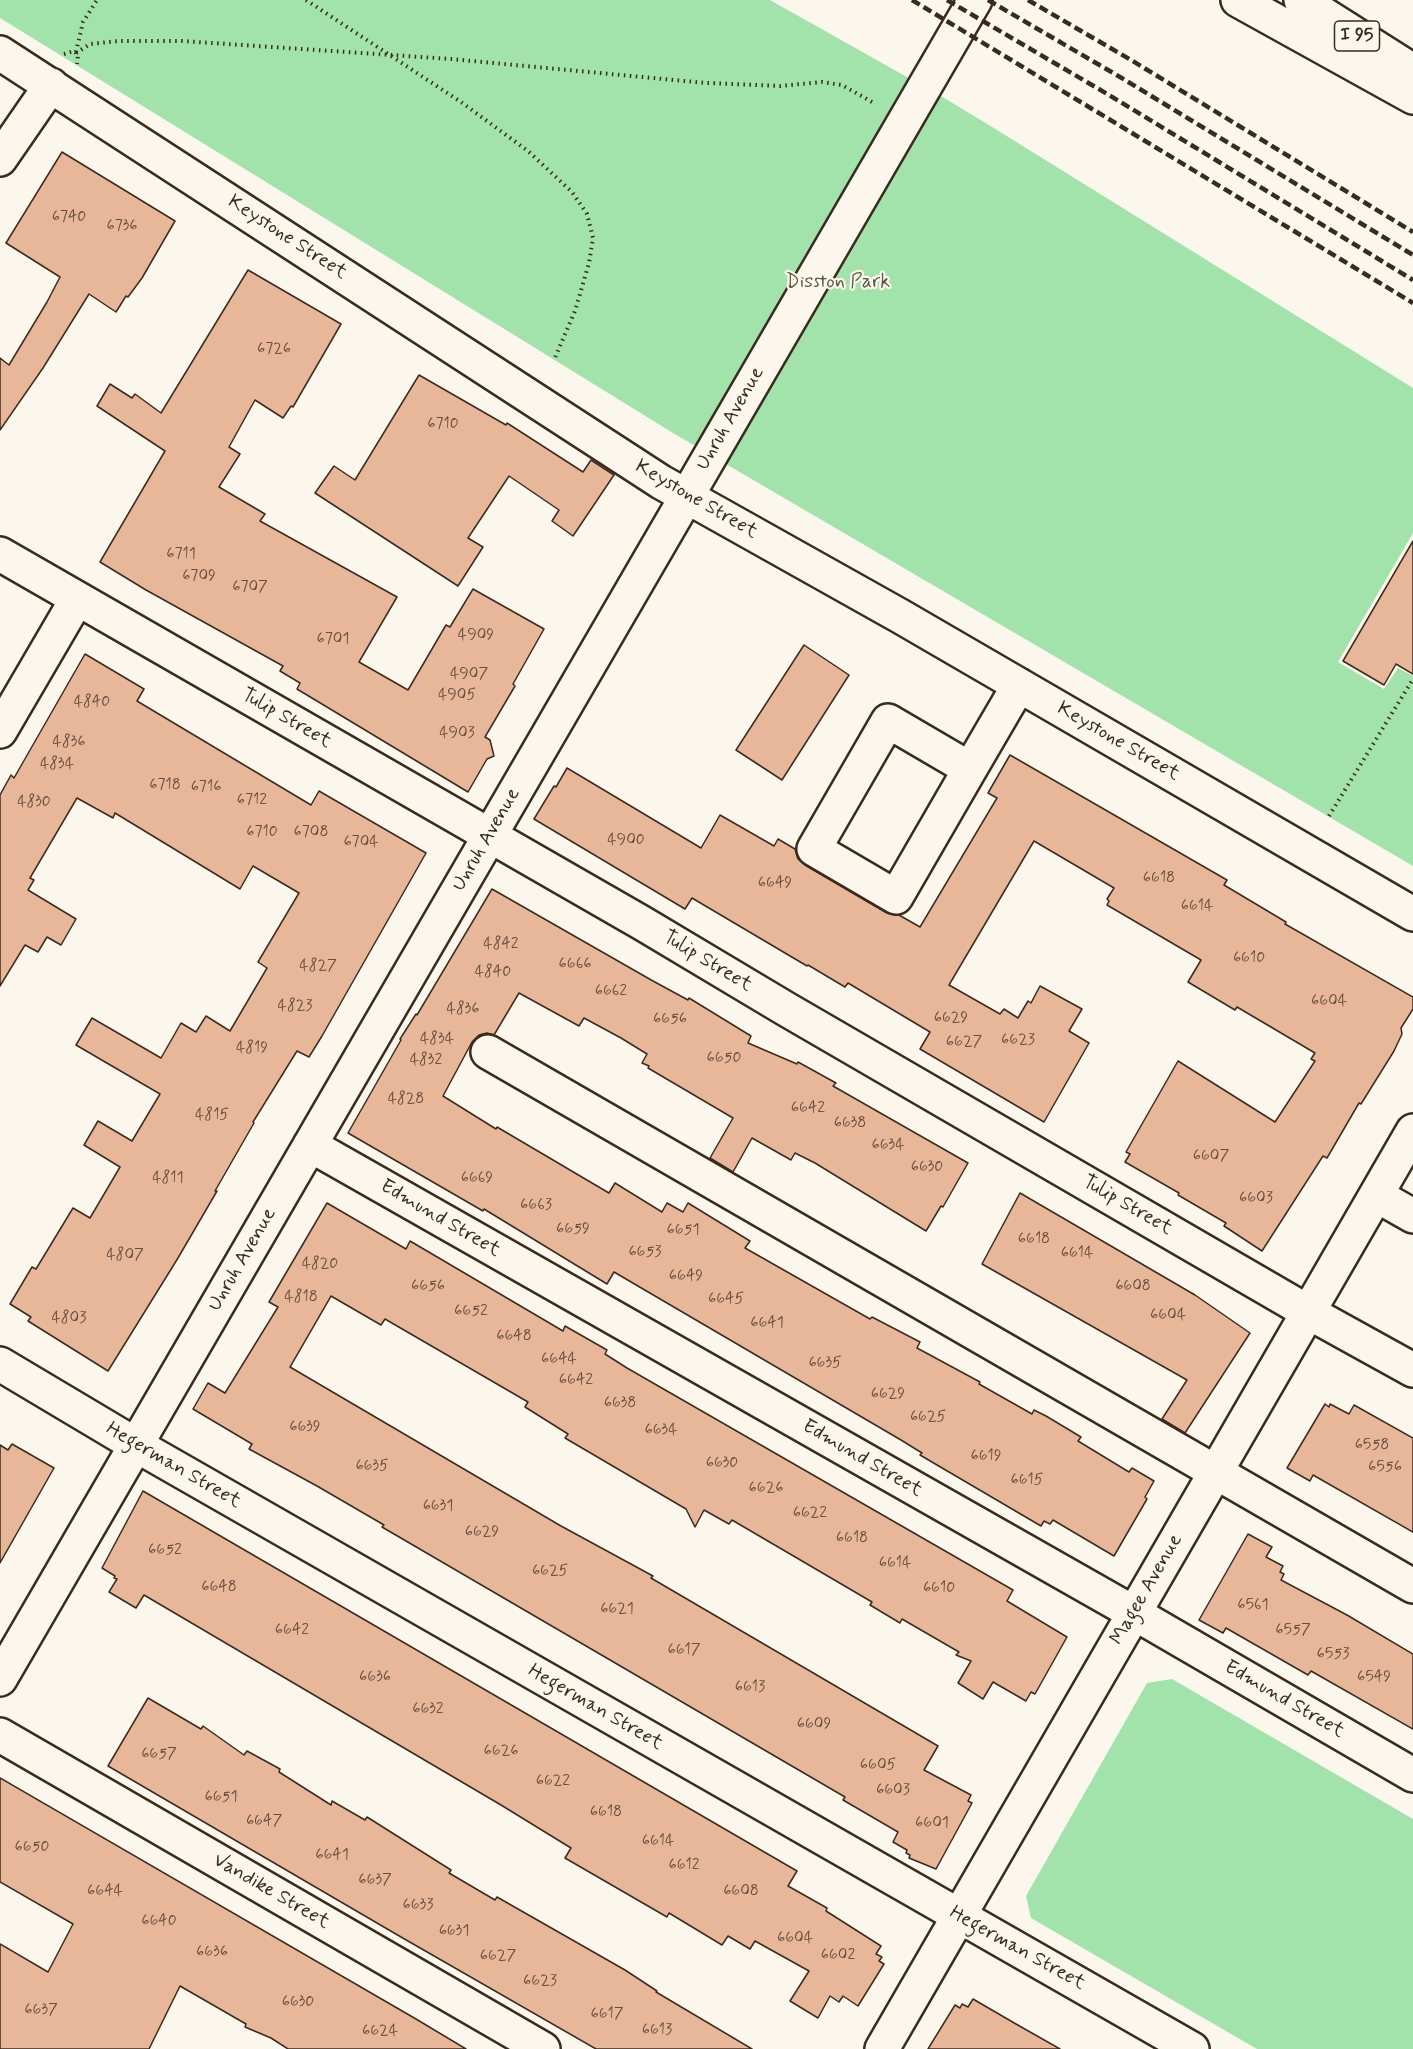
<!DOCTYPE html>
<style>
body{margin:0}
canvas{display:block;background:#fbf7ec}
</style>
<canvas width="1413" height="2049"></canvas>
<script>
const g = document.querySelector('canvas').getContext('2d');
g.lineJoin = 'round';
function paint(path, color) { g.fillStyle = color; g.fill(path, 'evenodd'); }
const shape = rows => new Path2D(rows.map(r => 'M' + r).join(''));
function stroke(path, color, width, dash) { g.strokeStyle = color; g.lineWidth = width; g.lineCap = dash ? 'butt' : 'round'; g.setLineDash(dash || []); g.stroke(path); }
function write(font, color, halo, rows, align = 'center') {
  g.font = font + ' Mynerve,sans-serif'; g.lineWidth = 4.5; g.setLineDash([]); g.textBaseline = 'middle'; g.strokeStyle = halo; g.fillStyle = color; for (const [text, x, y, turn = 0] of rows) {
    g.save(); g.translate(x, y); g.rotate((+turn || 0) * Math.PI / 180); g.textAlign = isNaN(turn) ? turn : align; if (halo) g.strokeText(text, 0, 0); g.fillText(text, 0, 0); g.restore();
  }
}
const green = shape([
 [0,0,770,0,946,99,997,130,1413,388,1413,533,1338,662,1384,689,1398,668,1413,676,1413,866,673,433,0,18],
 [1172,1679,1413,1819,1413,2049,1257,2049,1031,1918,1026,1896,1147,1683]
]);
const building = shape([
 [62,152,175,221,142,278,128,297,126,296,116,312,89,294,43,368,0,430,0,358,9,365,47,302,60,277,6,243,62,152],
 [248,270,341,324,293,407,291,406,283,418,255,400,229,447,240,454,219,487,265,514,260,521,397,597,359,662,408,690,446,625,450,627,473,589,544,629,513,684,515,686,485,737,490,740,494,756,487,759,468,792,297,689,300,683,280,671,283,666,146,590,100,562,165,451,97,406,110,384,132,398,135,394,161,413,248,270],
 [419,375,506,425,507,423,583,472,591,460,614,475,573,536,552,521,559,510,509,476,468,538,483,547,458,586,315,493,334,466,355,480,419,375],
 [1413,541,1413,674,1396,664,1384,685,1343,661,1413,541],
 [804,645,849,675,782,780,736,750,804,645],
 [85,654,144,689,137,701,311,805,319,791,426,853,322,1036,309,1057,297,1051,253,1122,254,1123,215,1191,217,1191,178,1258,108,1371,28,1321,31,1317,10,1304,32,1267,36,1269,73,1208,90,1218,120,1167,84,1145,98,1121,132,1141,160,1094,76,1045,92,1018,161,1058,181,1023,196,1032,206,1016,230,1031,267,968,258,962,299,893,253,866,240,889,115,813,113,818,77,798,30,878,34,880,28,890,76,919,61,945,47,937,38,952,25,945,0,986,0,795,11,775,14,778,85,654],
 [1010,755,1227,880,1224,885,1286,922,1285,924,1413,997,1413,1009,1401,1028,1402,1034,1394,1051,1361,1104,1359,1103,1327,1158,1323,1156,1262,1251,1224,1226,1226,1223,1178,1195,1179,1193,1125,1162,1130,1154,1126,1152,1178,1061,1275,1122,1315,1061,1311,1059,1315,1053,1237,1007,1235,1010,1188,982,1201,960,1107,905,1109,901,1107,899,1114,888,1034,841,949,985,1000,1014,1004,1009,1018,1018,1028,1001,1031,1003,1040,986,1082,1009,1069,1031,1089,1043,1044,1122,920,1049,930,1032,848,983,845,987,808,965,807,966,692,898,685,909,534,819,554,786,556,787,567,768,701,848,720,815,774,846,778,839,795,849,798,859,805,865,887,913,899,915,920,927,997,798,988,793,1010,755],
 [492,889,653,981,688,1000,689,998,751,1036,748,1043,797,1064,798,1062,836,1083,833,1086,968,1163,943,1207,941,1206,926,1231,815,1163,795,1153,791,1160,752,1138,733,1172,710,1158,733,1118,648,1068,649,1066,642,1063,647,1054,621,1038,584,1018,579,1026,519,993,494,1035,487,1033,479,1035,472,1042,443,1096,496,1129,497,1127,609,1193,615,1183,662,1212,667,1203,683,1212,688,1203,750,1241,745,1248,870,1319,872,1317,920,1342,917,1348,980,1382,979,1384,1032,1414,1034,1410,1046,1416,1081,1437,1078,1441,1129,1472,1132,1468,1154,1481,1145,1497,1147,1499,1114,1556,1053,1520,1050,1524,1044,1521,1041,1526,920,1455,922,1453,901,1440,614,1272,607,1284,484,1209,483,1211,348,1133,401,1040,400,1039,416,1014,417,1015,492,889],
 [1020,1193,1195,1295,1250,1333,1185,1433,1162,1419,1187,1380,982,1264,1020,1193],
 [327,1203,406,1249,410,1241,563,1331,565,1326,607,1350,605,1354,627,1368,1013,1590,1007,1601,1067,1637,1035,1694,1031,1692,1026,1701,993,1682,983,1699,958,1683,971,1661,956,1655,959,1652,902,1619,900,1623,870,1605,872,1602,732,1520,729,1524,704,1510,695,1527,686,1509,565,1438,568,1434,525,1407,528,1402,385,1319,381,1325,331,1296,290,1367,561,1526,653,1576,651,1578,938,1746,924,1770,971,1795,968,1801,972,1803,936,1869,909,1858,910,1855,906,1853,907,1850,893,1842,898,1832,843,1800,845,1797,382,1527,384,1525,317,1486,249,1449,252,1444,193,1409,208,1383,225,1393,278,1307,269,1302,327,1203],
 [1325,1404,1329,1407,1330,1404,1349,1414,1354,1405,1413,1438,1413,1532,1313,1475,1310,1481,1287,1468,1325,1404],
 [12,1444,54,1468,0,1563,0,1445,8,1450,12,1444],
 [143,1491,797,1871,788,1886,827,1908,826,1911,881,1946,876,1954,882,1957,879,1961,884,1964,858,2006,843,1996,839,2002,830,1996,818,2018,790,2001,809,1971,755,1941,750,1949,728,1936,722,1945,669,1913,667,1917,565,1858,571,1848,501,1805,144,1595,136,1608,109,1592,117,1579,114,1578,115,1576,102,1568,143,1491],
 [1248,1534,1272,1547,1266,1557,1283,1566,1280,1572,1284,1574,1281,1580,1347,1615,1413,1654,1413,1729,1311,1671,1308,1675,1226,1628,1223,1633,1199,1620,1248,1534],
 [148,1698,201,1729,203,1726,244,1755,247,1751,280,1769,279,1772,331,1805,332,1801,365,1820,367,1817,451,1870,449,1873,495,1900,497,1897,625,1970,657,1991,656,1992,752,2049,596,2049,401,1937,108,1766,148,1698],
 [0,1778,416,2019,466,2049,288,2049,271,2038,245,2027,246,2024,180,1986,149,2049,0,2049,0,1944,48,1972,73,1924,0,1882,0,1778],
 [973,1999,1016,2024,1060,2049,928,2049,955,2005,960,2008,962,2004,968,2007,973,1999]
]);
const path = shape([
 [306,0,461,102,528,151,572,192,587,214,593,238,589,263,575,311,554,360],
 [76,52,83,22,97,0],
 [76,53,90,44,118,41,182,41,451,59,706,83,780,86,822,82,842,85,872,102],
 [64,54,74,51,78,55,77,64],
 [1329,816,1413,679]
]);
const minor = shape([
 [0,53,661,482,900,616,1413,914],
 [0,159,51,85],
 [0,554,642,923,786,1009,1308,1312,1413,1370],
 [0,731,77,599],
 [970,769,888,721,814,849,896,897,970,769,1019,685],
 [488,1052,1413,1586],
 [310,1145,1134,1613,1413,1775],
 [1376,1195,1413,1216],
 [0,1364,136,1445,1192,2049],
 [0,1679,975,0],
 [0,1735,543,2049],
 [882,2049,1413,1131]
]);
const highway = shape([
 [1238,0,1413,97],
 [1301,0,1413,71]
]);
const rail = shape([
 [912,0,1413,303],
 [947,0,1109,95,1413,280],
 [988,0,1120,77,1413,255],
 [1028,0,1131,60,1413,232]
]);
const numberNames = [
 ["6740",69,218],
 ["6736",122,227],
 ["6726",274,350],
 ["6710",443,425],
 ["6711",181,555],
 ["6709",199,577],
 ["6707",250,588],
 ["4909",476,636],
 ["6701",333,640],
 ["4907",469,675],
 ["4905",457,696],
 ["4840",92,703],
 ["4903",457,734],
 ["4836",69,743],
 ["4834",57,765],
 ["6718",165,786],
 ["6716",206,788],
 ["6712",252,801],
 ["4830",34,803],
 ["6710",262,833],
 ["6708",311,833],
 ["4900",626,841],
 ["6704",361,843],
 ["6618",1159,879],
 ["6649",775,884],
 ["6614",1197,907],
 ["4842",501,945],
 ["6610",1249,959],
 ["6666",575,965],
 ["4827",318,967],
 ["4840",493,973],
 ["6662",611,992],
 ["6604",1329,1002],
 ["4823",295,1007],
 ["4836",463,1010],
 ["6629",951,1019],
 ["6656",670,1020],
 ["4834",437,1040],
 ["6623",1018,1041],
 ["6627",964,1043],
 ["4819",252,1049],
 ["6650",724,1059],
 ["4832",426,1061],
 ["4828",406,1100],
 ["6642",808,1109],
 ["4815",212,1116],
 ["6638",850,1124],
 ["6634",888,1146],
 ["6607",1211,1157],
 ["6630",927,1168],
 ["4811",168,1179],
 ["6669",477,1179],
 ["6603",1256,1199],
 ["6663",536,1206],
 ["6659",573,1230],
 ["6651",683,1231],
 ["6618",1034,1240],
 ["6653",645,1253],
 ["6614",1077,1254],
 ["4807",125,1256],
 ["4820",320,1265],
 ["6649",686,1277],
 ["6656",428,1287],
 ["6608",1133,1287],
 ["4818",301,1298],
 ["6645",726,1300],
 ["6652",471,1312],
 ["6604",1168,1316],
 ["4803",69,1319],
 ["6641",767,1324],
 ["6648",514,1337],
 ["6644",559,1360],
 ["6635",825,1364],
 ["6642",576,1381],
 ["6629",888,1395],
 ["6638",620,1404],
 ["6625",928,1418],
 ["6639",305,1428],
 ["6634",661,1431],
 ["6558",1372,1446],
 ["6619",986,1457],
 ["6630",722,1464],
 ["6635",372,1467],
 ["6556",1385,1468],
 ["6615",1027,1481],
 ["6626",766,1489],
 ["6631",438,1507],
 ["6622",810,1514],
 ["6629",482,1533],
 ["6618",852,1539],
 ["6652",165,1551],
 ["6614",895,1564],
 ["6625",550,1572],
 ["6648",219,1588],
 ["6610",939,1589],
 ["6561",1253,1606],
 ["6621",617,1610],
 ["6642",292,1631],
 ["6557",1293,1631],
 ["6617",684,1651],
 ["6553",1333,1655],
 ["6636",375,1678],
 ["6549",1374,1678],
 ["6613",750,1688],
 ["6632",428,1710],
 ["6609",814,1725],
 ["6626",501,1752],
 ["6657",159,1755],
 ["6605",878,1766],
 ["6622",553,1782],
 ["6603",893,1791],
 ["6651",221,1798],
 ["6618",606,1813],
 ["6647",264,1822],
 ["6601",932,1824],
 ["6614",658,1842],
 ["6650",32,1848],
 ["6641",332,1856],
 ["6612",684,1866],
 ["6637",375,1881],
 ["6644",105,1892],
 ["6608",741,1892],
 ["6633",418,1906],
 ["6640",159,1922],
 ["6631",454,1932],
 ["6604",795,1939],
 ["6636",212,1953],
 ["6602",838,1956],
 ["6627",498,1957],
 ["6623",540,1982],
 ["6630",298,2003],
 ["6637",41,2011],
 ["6617",607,2015],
 ["6613",657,2031],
 ["6624",380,2032]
];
const shields = [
 [1357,36,45]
];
const shieldNames = [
 ["I 95",1357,36]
];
const streetNames = [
 ["Keystone Street",287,238,33],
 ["Unruh Avenue",731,419,-60],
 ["Keystone Street",696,500,30],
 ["Tulip Street",286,719,30],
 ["Keystone Street",1118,742,30],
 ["Unruh Avenue",487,840,-60],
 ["Tulip Street",707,962,31],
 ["Tulip Street",1127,1206,30],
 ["Edmund Street",440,1219,30],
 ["Unruh Avenue",243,1260,-60],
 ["Edmund Street",862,1459,30],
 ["Hegerman Street",173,1466,30],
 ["Magee Avenue",1147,1590,-60],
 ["Edmund Street",1284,1700,30],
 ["Hegerman Street",595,1708,30],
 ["Vandike Street",271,1892,30],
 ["Hegerman Street",1017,1949,29]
];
const parkNames = [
 ["Disston Park",838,283]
];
paint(green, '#a2e3ab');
paint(building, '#e8b799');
stroke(building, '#3b2a1e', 1.5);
stroke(minor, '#3b2a1e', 38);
stroke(highway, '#3b2a1e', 38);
stroke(path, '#3b2a1e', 4, [1.5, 4.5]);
stroke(minor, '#fbf7ec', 33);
stroke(highway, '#fbf7ec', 33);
stroke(rail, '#3b2a1e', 4.5, [9, 4.5]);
write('16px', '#664d3d', null, numberNames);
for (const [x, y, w] of shields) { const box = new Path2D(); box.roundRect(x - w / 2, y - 15, w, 30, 4.5); g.fillStyle = '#fbf7ec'; g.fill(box); stroke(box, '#3b2a1e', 1.5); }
write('bold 18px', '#3b2a1e', null, shieldNames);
write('20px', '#3b2a1e', '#fbf7ec', streetNames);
write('20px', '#555841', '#fbf7ec', parkNames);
</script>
